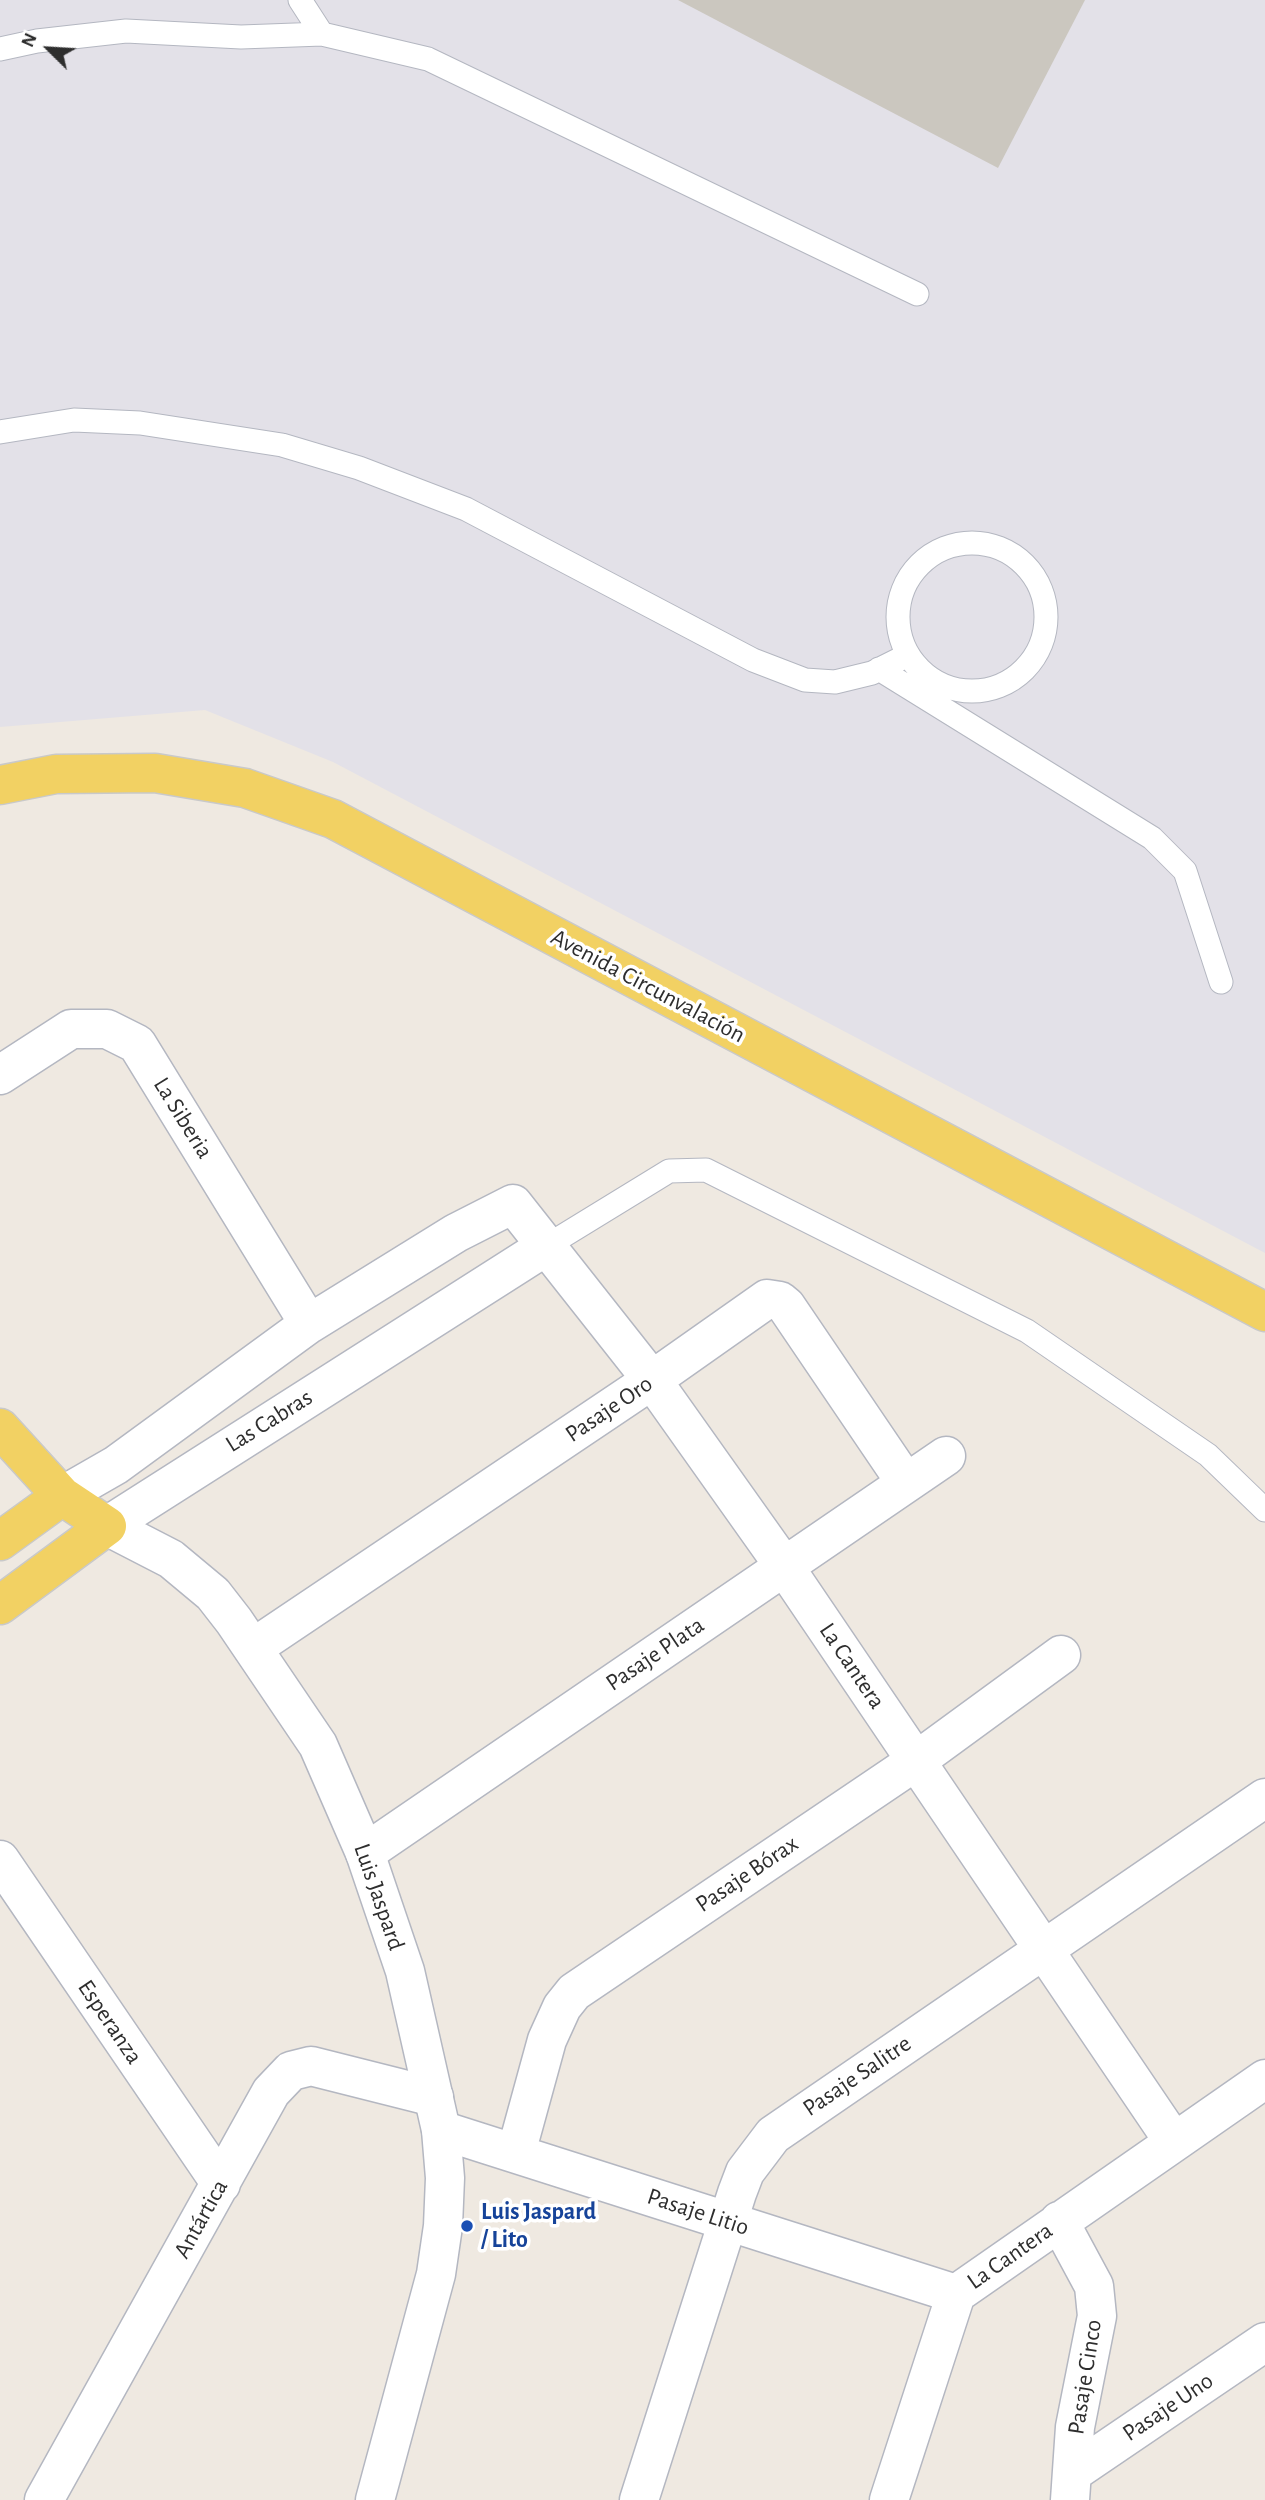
<!DOCTYPE html>
<meta charset="utf-8">
<style>
body{margin:0}
#map{position:relative;width:1265px;height:2500px;overflow:hidden;background:#efe9e1;font-family:"Alegreya Sans",sans-serif}
canvas{display:block}
.north{position:absolute;left:14px;top:14px;width:70px;height:70px;-webkit-text-stroke:5px #fff;paint-order:stroke;rotate:294deg;font-size:19px;font-weight:700;line-height:28px;text-align:center;color:#2e2e2e}
.north::after{content:'';display:block;margin:auto;width:24px;height:32px;background:#2e2e2e;clip-path:polygon(50% 0,100% 100%,50% 72%,0 100%)}
</style>
<div id="map">
<canvas width="1265" height="2500"></canvas>
<div class="north">N</div>
</div>
<script>
const g = document.querySelector('canvas').getContext('2d');
g.lineJoin = 'round';
function paint(path, color) { g.fillStyle = color; g.fill(path, 'evenodd'); }
const shape = rows => new Path2D(rows.map(r => 'M' + r).join(''));
function stroke(path, color, width, dash) { g.strokeStyle = color; g.lineWidth = width; g.lineCap = dash ? 'butt' : 'round'; g.setLineDash(dash || []); g.stroke(path); }
function write(font, color, halo, rows, align = 'center') {
  g.font = font + ' "Alegreya Sans",sans-serif'; g.lineWidth = 7; g.setLineDash([]); g.textBaseline = 'middle'; g.strokeStyle = halo; g.fillStyle = color; for (const [text, x, y, turn = 0] of rows) {
    g.save(); g.translate(x, y); g.rotate((+turn || 0) * Math.PI / 180); g.textAlign = isNaN(turn) ? turn : align; if (halo) g.strokeText(text, 0, 0); g.fillText(text, 0, 0); g.restore();
  }
}
const industrial = shape([
 [0,0,1265,0,1265,1253,333,762,205,710,0,727]
]);
const building = shape([
 [678,0,1085,0,998,168]
]);
const service = shape([
 [300,0,322,34],
 [0,49,37,41,126,31,241,37,322,34,428,59,917,294],
 [0,432,74,420,140,423,282,445,359,468,466,509,753,660,805,680,835,682,872,673,908,655],
 '898 617a74 74 0 1 1 148 0a74 74 0 1 1-148 0Z',
 [879,669,1152,838,1185,871,1221,982],
 [545,1247,669,1171,706,1170,1027,1331,1208,1455,1265,1510]
]);
const minor = shape([
 [0,1075,71,1029,107,1029,137,1044,309,1324],
 [62,1496,116,1465,309,1324,456,1233,513,1204,652,1380,784,1566,1174,2142],
 [107,1526,545,1247],
 [253,1648,652,1380,767,1299,780,1301,786,1306,906,1483],
 [365,1853,946,1456],
 [0,1860,221,2184],
 [441,2130,956,2294],
 [516,2153,547,2040,562,2007,574,1992,916,1761,1061,1655],
 [1059,2221,1094,2286,1097,2316,1075,2427,1070,2500],
 [1072,2473,1265,2342],
 [44,2500,271,2092,291,2071,311,2066,434,2097],
 [639,2500,737,2193,745,2172,773,2135,1265,1798],
 [889,2500,956,2294,1265,2079]
]);
const tertiary = shape([
 [107,1526,171,1559,213,1594,234,1621,318,1745,365,1853,405,1971,441,2130,445,2178,443,2226,436,2274,375,2500]
]);
const primary = shape([
 [0,785,56,774,155,773,245,788,333,819,1265,1312],
 [0,1428,62,1496,107,1526,0,1605],
 [0,1541,62,1496]
]);
const markers = [
 [467,2226,7,"#1a4fb4"]
];
const streetNames = [
 ["Avenida Circunvalación",648,986,28],
 ["La Siberia",183,1118,58],
 ["Pasaje Oro",609,1409,-34],
 ["Las Cabras",269,1421,-32],
 ["Pasaje Plata",655,1654,-34],
 ["La Cantera",852,1666,56],
 ["Pasaje Bórax",747,1874,-34],
 ["Luis Jaspard",379,1897,71],
 ["Esperanza",110,2022,56],
 ["Pasaje Salitre",857,2076,-34],
 ["Pasaje Litio",698,2212,18],
 ["Antártica",201,2219,-61],
 ["La Cantera",1010,2256,-35],
 ["Pasaje Cinco",1085,2377,-81],
 ["Pasaje Uno",1168,2407,-34]
];
const transitNames = [
 ["Luis Jaspard",481,2212],
 ["/ Lito",481,2240]
];
paint(industrial, '#e3e1e8');
paint(building, '#cbc7bf');
stroke(service, '#b4b7c1', 25);
stroke(minor, '#b4b7c1', 41);
stroke(tertiary, '#b4b7c1', 41);
stroke(primary, '#c9c9c9', 41);
stroke(service, '#fff', 23);
stroke(minor, '#fff', 38);
stroke(tertiary, '#fff', 38);
stroke(primary, '#f2d163', 38);
for (const [x, y, r, color] of markers) { const dot = new Path2D(); dot.arc(x, y, r, 0, 2 * Math.PI); g.fillStyle = color; g.fill(dot); stroke(dot, '#fff', 2.5); }
write('24px', '#2e2e2e', '#fff', streetNames);
write('bold 24px', '#164399', '#fff', transitNames, 'left');
</script>
